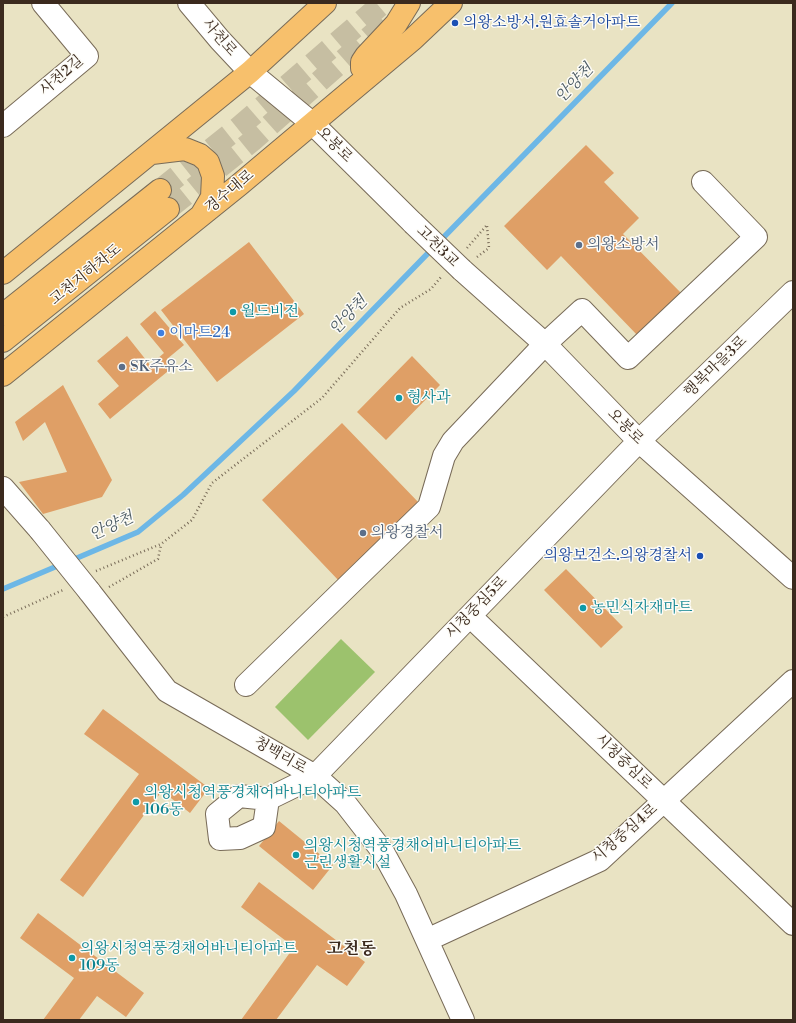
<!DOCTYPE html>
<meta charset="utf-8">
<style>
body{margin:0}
#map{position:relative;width:796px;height:1023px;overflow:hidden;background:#e9e3c3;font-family:"Libre Bodoni",serif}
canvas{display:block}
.frame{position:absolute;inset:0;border:4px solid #3b2a1e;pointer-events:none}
</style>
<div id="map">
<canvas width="796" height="1023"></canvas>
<div class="frame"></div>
</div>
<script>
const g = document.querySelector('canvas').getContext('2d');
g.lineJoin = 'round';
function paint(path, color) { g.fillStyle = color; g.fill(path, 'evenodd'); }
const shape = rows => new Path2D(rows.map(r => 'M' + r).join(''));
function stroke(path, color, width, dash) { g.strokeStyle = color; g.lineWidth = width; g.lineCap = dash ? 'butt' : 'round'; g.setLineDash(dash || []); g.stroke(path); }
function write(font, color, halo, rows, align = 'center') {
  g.font = font + ' "Libre Bodoni","Noto Serif KR",serif'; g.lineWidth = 3; g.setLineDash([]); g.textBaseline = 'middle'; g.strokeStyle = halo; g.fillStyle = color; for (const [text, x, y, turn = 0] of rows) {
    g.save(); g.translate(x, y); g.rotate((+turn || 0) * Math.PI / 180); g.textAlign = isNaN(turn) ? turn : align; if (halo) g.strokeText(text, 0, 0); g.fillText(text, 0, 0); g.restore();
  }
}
const green = shape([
 [341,639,375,672,308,740,275,707]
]);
const stream = shape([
 [439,242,672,3],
 [70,561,138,532,183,495,294,391,433,248],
 [3,589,62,564]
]);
const building = shape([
 [586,145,614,173,604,182,639,218,623,234,682,294,639,337,561,256,547,270,504,226],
 [249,242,304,314,217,382,161,310],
 [155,311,184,345,167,359,173,367,110,419,98,404,119,386,97,361,127,336,150,365,164,353,140,324],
 [412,356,440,385,386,440,357,412],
 [63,385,112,480,102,497,43,514,19,482,67,472,45,422,23,441,15,422],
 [342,423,420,504,340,582,262,500],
 [566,569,623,627,601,648,544,590],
 [103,709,209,788,190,813,162,791,83,897,60,880,139,774,84,734],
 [279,821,333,865,313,890,259,846],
 [259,882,365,962,347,986,317,965,276,1020,241,1020,294,947,241,907],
 [38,913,144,993,126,1017,97,996,79,1020,43,1020,74,978,20,938]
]);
const majorTunnel = shape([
 [160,190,239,127,383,3],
 [168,209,252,141,392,17]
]);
const path = shape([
 [467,248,487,225],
 [477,257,489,248,487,226],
 [96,571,161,544,192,520,212,483,322,398,400,308,431,289,441,277],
 [109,587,158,559,161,545],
 [3,617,63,590]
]);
const minor = shape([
 [189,3,220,40,250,72,313,124,413,223],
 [3,126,87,56,43,3],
 [462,270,545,344,639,441,793,578],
 [3,488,40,530],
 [89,591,167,691,315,776,345,803,383,852,406,894,463,1020],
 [470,616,793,924],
 [246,685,429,507,444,456,453,441,545,344,582,310,628,358,756,237,703,182],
 [268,799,264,827,240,838,220,839,217,814,239,796,268,799,315,776,639,441,793,292],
 [427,940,600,860,793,681]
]);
const major = shape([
 [382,65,371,71,366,71,362,68,362,62,366,56,396,24,409,3],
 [152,153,185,149,200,155,208,162,213,176,212,197,202,214],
 [3,273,250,72,325,3],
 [3,315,160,190],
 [3,341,168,209],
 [3,375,239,185,413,39,451,3]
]);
const minorBridge = shape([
 [413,223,462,270],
 [40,530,89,591]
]);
const markers = [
 [455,23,4,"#1a4fb4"],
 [579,245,4,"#5c6f8a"],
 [233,312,4,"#0f9aa8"],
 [161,333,4,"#3f7fe0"],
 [122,367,4,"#5c6f8a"],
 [399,398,4,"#0f9aa8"],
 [363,533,4,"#5c6f8a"],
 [700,556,4,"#1a4fb4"],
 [583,608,4,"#0f9aa8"],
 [136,802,4,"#0f9aa8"],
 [296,855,4,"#0f9aa8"],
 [72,958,4,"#0f9aa8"]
];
const transitNames = [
 ["의왕소방서.원효솔거아파트",463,23],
 ["의왕보건소.의왕경찰서",692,556,"right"]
];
const streetNames = [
 ["사천로",219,38,49],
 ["사천2길",62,76,-41],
 ["오봉로",334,145,45],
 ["경수대로",230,192,-40],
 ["고천3교",437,247,44],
 ["고천지하차도",86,275,-39],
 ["행복마을3로",716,367,-44],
 ["오봉로",625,427,45],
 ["시청중심5로",477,608,-46],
 ["청백리로",280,756,30],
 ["시청중심로",623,762,44],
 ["시청중심4로",625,834,-41]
];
const serviceNames = [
 ["의왕소방서",587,245],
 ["SK주유소",130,367],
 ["의왕경찰서",371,533]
];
const cultureNames = [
 ["월드비전",241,312],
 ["형사과",407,398],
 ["농민식자재마트",591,608],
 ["의왕시청역풍경채어바니티아파트",144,793],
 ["106동",144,810],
 ["의왕시청역풍경채어바니티아파트",304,846],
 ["근린생활시설",304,863],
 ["의왕시청역풍경채어바니티아파트",80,949],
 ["109동",80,966]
];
const shopNames = [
 ["이마트24",169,333]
];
const waterNames = [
 ["안양천",575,84,-46],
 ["안양천",349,316,-46],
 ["안양천",112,527,-25]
];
const quarterNames = [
 ["고천동",351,950]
];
paint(green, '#9cc26d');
stroke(stream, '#6db7e6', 5.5);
paint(building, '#df9f66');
stroke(majorTunnel, '#c6bea2', 22, [22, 11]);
stroke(minor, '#786b58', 24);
stroke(major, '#786b58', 24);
stroke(path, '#786b58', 2.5, [1, 3]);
stroke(minor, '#fff', 22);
stroke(major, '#f7c06c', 22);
stroke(minorBridge, '#786b58', 24, []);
stroke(minorBridge, '#fff', 22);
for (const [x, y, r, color] of markers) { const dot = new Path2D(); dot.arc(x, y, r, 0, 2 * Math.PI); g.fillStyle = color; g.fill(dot); stroke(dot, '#fdfcf7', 1.5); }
write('15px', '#164399', '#fdfcf7', transitNames, 'left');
write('15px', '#3b2a1e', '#fdfcf7', streetNames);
write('15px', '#4e5e75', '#fdfcf7', serviceNames, 'left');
write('15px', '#0d838f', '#fdfcf7', cultureNames, 'left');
write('15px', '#366cbe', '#fdfcf7', shopNames, 'left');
write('italic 16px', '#4c5b64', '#fdfcf7', waterNames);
write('bold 17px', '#3b2a1e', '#fdfcf7', quarterNames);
</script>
